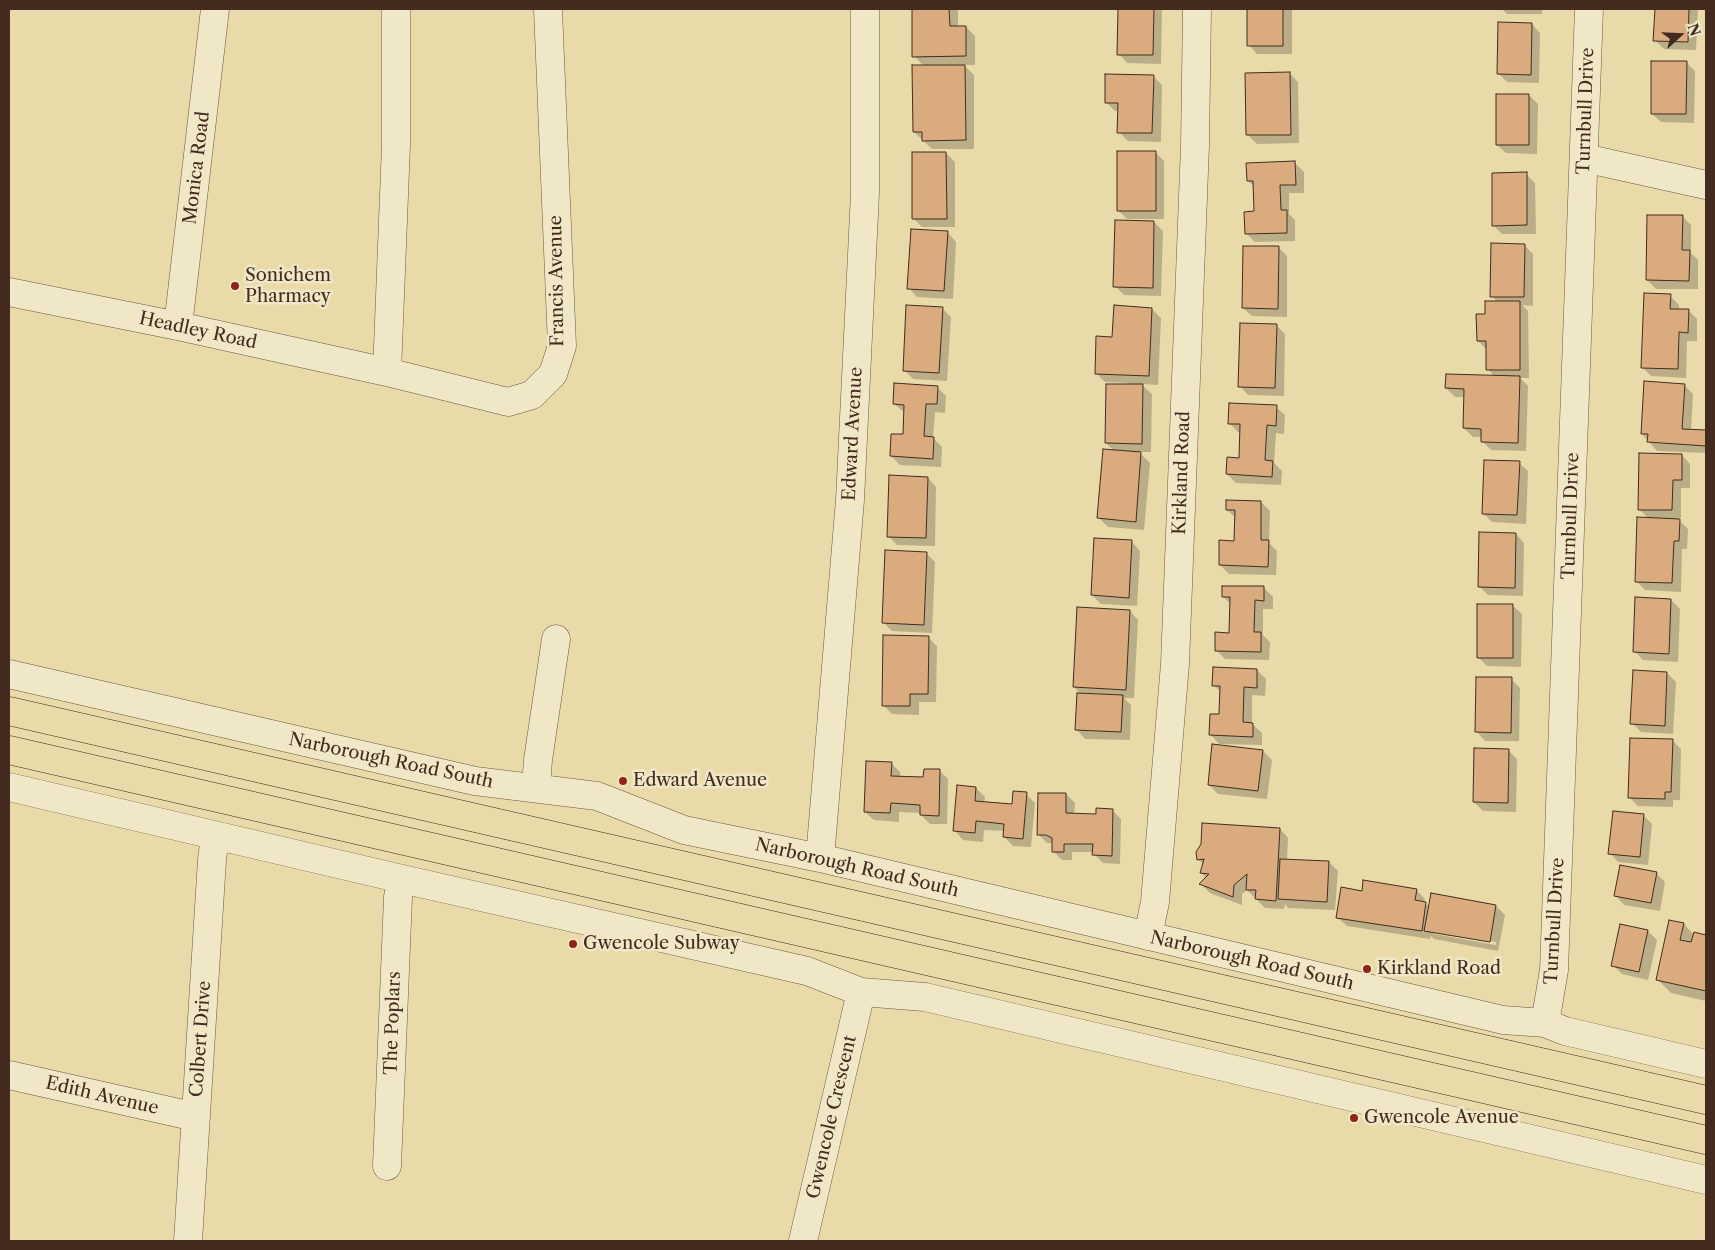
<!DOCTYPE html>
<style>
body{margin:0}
#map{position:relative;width:1715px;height:1250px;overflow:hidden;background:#e8daa9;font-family:"Libre Caslon Text",serif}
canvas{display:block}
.frame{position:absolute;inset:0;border:10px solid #432c1f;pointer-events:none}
.north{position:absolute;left:1655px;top:10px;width:50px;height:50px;-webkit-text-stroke:4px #f0e7c7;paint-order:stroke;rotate:70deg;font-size:14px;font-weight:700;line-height:20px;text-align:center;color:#432c1f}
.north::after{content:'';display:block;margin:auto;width:18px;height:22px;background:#432c1f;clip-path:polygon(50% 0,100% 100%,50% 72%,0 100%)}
</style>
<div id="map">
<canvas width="1715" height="1250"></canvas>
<div class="frame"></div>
<div class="north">N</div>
</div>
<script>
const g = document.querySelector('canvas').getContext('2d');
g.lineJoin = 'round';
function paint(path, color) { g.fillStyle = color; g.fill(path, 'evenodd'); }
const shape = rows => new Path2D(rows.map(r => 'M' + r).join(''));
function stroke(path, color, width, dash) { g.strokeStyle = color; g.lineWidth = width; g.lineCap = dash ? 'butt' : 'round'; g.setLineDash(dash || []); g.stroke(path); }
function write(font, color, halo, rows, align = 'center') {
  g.font = font + ' "Libre Caslon Text",serif'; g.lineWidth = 5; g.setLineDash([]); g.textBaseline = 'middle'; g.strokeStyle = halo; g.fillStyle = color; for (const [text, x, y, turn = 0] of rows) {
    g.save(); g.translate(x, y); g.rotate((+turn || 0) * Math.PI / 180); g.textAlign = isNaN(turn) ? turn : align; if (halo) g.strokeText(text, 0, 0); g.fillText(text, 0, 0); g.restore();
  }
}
const shadow = shape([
 [913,9,958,9,958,27,966,27,975,36,975,65,964,65,974,75,974,149,932,149,914,132,924,66,914,56],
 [1119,9,1161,9,1162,10,1161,64,1127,63,1119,54],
 [1249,9,1292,9,1292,54,1257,54,1249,45],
 [1502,9,1542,9,1542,14,1507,14],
 [1656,9,1698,9,1696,50,1664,49,1655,40],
 [1532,24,1540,33,1539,83,1507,82,1498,73],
 [1686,62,1695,71,1694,123,1661,122,1652,114],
 [1289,73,1298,82,1299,143,1257,144,1248,135],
 [1153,76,1162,85,1161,142,1128,141,1119,132,1119,111,1115,111,1106,102],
 [1529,95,1538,104,1537,154,1506,153,1497,145],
 [1155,152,1164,161,1164,219,1127,219,1118,210],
 [946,153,955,162,955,227,922,227,913,218],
 [1295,163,1304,172,1304,193,1289,193,1289,214,1295,220,1295,241,1255,242,1246,233,1255,213,1255,187,1248,181],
 [1526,174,1535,183,1536,234,1502,234,1493,225],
 [1682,216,1691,225,1691,253,1698,260,1698,289,1656,289,1647,280],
 [1154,222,1163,231,1161,296,1124,295,1115,286],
 [948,233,956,242,953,299,917,297,909,288],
 [1524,245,1533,254,1533,306,1522,305,1528,311,1529,378,1520,378,1528,386,1526,451,1491,450,1482,441,1482,437,1473,437,1464,428,1465,397,1455,397,1446,388,1495,377,1488,369,1487,350,1478,341,1486,315,1498,303,1492,296],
 [1278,247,1287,256,1287,317,1252,316,1243,308],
 [1670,296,1679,305,1679,310,1689,311,1697,319,1697,341,1687,341,1686,378,1651,376,1642,367],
 [942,308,951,317,947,381,913,379,904,370],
 [1152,309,1161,318,1158,385,1141,384,1152,394,1151,452,1139,452,1150,463,1144,530,1108,527,1099,518,1115,452,1106,443,1128,383,1105,382,1096,373,1114,338],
 [1276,325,1285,334,1284,396,1248,395,1240,386],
 [1684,385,1693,394,1691,430,1706,431,1706,453,1657,451,1642,434],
 [937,387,946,396,945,413,935,412,933,438,942,447,941,467,900,465,891,456,904,436,905,413,894,404],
 [1276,407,1285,415,1284,434,1276,433,1274,463,1282,471,1281,485,1236,483,1227,474,1240,459,1241,432,1238,432,1229,423],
 [1682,455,1690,464,1690,488,1681,488,1681,518,1677,518,1688,529,1687,549,1682,549,1681,592,1645,590,1636,581,1649,519,1639,509],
 [1519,463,1528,471,1526,524,1492,522,1483,513],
 [928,478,936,487,935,546,897,545,888,536],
 [1261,502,1270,511,1269,543,1277,551,1276,575,1229,574,1220,565,1235,542,1236,518,1227,510],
 [1516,534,1524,543,1523,596,1488,595,1479,586],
 [1132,542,1140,551,1137,606,1101,604,1092,595],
 [926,553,935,562,932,633,892,631,883,622],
 [1264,588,1273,597,1273,609,1263,609,1263,635,1270,642,1269,660,1225,659,1216,650,1230,634,1231,604,1223,597],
 [1671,600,1680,609,1678,662,1643,660,1634,651],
 [1513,606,1522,614,1521,667,1487,666,1478,657],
 [1130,611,1138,620,1134,698,1124,698,1131,705,1130,740,1085,739,1077,730,1081,694,1074,687],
 [928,637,937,646,936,702,919,702,919,715,892,714,883,705],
 [1257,670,1266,679,1265,696,1252,695,1252,724,1262,733,1262,745,1219,744,1211,735,1220,715,1221,692,1213,685],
 [1667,673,1676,682,1673,734,1641,732,1632,723],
 [1511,679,1520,688,1519,741,1485,741,1477,732],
 [1672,740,1681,749,1680,800,1673,800,1673,807,1638,806,1629,797],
 [1508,750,1517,759,1516,812,1483,811,1474,802],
 [1263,751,1272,760,1267,799,1218,794,1209,785],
 [891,763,900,772,900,778,924,779,940,771,948,779,947,824,930,824,921,815,921,813,899,812,899,822,874,820,865,812],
 [976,788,985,797,984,803,1014,805,1026,794,1035,803,1031,847,1013,846,1004,837,1005,831,984,830,983,842,963,840,955,831],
 [1066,794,1075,803,1074,815,1097,815,1112,810,1121,819,1120,864,1103,863,1094,854,1094,852,1072,852,1072,860,1062,860,1053,851,1054,843,1047,843,1038,834],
 [1644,816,1652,824,1648,865,1618,862,1610,853],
 [1280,829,1288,838,1287,860,1329,862,1338,871,1335,910,1288,908,1285,904,1284,909,1265,908,1247,890,1242,894,1242,905,1210,893,1201,884,1206,878,1201,873,1204,865,1198,859],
 [1656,873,1665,882,1660,911,1624,905,1616,896],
 [1416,890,1425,899,1424,903,1430,907,1496,906,1505,915,1498,951,1434,939,1431,936,1430,939,1347,926,1338,918,1363,892],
 [1434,931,1496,942,1496,945,1434,934],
 [1684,924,1694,935,1694,933,1706,936,1706,1001,1671,993,1658,980],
 [1648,931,1657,940,1648,980,1622,974,1613,965]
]);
const building = shape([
 [912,9,949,9,950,26,966,26,966,56,912,57,912,9],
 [1118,9,1154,9,1153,55,1117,55,1118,9],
 [1247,9,1283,9,1283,46,1247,46,1247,9],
 [1655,9,1689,9,1688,42,1653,41,1655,9],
 [1498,22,1532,23,1531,75,1497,74,1498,22],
 [1651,61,1687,61,1686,114,1651,114,1651,61],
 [912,65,965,65,966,140,922,141,922,132,913,132,912,65],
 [1290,72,1291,135,1246,135,1245,73,1290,72],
 [1105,74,1154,75,1152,133,1117,133,1118,103,1105,103,1105,74],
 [1496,94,1529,94,1529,145,1496,145,1496,94],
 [1117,151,1156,151,1156,211,1117,211,1117,151],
 [912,152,946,152,947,219,912,219,912,152],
 [1295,161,1296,185,1280,185,1281,210,1287,210,1287,233,1245,234,1244,212,1254,211,1253,181,1247,181,1246,163,1295,161],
 [1527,172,1527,225,1492,226,1492,173,1527,172],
 [1647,215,1683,215,1682,250,1690,250,1689,281,1646,280,1647,215],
 [1115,220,1154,221,1153,288,1113,287,1115,220],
 [911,229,948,231,944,291,907,289,911,229],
 [1491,243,1525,244,1524,297,1490,297,1491,243],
 [1243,246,1279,246,1278,309,1242,308,1243,246],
 [1644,293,1671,294,1670,309,1689,309,1688,333,1679,332,1678,369,1641,368,1644,293],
 [1485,301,1520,301,1520,370,1486,370,1486,341,1477,341,1476,314,1485,314,1485,301],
 [906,305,943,307,939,373,903,371,906,305],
 [1114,305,1152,308,1149,376,1095,374,1096,336,1112,337,1114,305],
 [1240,323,1277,324,1275,388,1238,387,1240,323],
 [1446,374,1520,376,1518,443,1481,442,1481,429,1463,428,1464,389,1445,388,1446,374],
 [1644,381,1685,384,1682,429,1706,430,1706,446,1647,442,1648,434,1641,434,1644,381],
 [894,383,938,386,937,404,926,404,924,436,934,437,933,459,890,456,891,434,903,434,904,405,893,404,894,383],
 [1106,384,1143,384,1142,444,1105,443,1106,384],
 [1229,403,1277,405,1276,426,1267,425,1265,460,1273,461,1272,477,1226,474,1227,457,1239,458,1240,424,1228,424,1229,403],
 [1103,449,1141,452,1136,522,1097,518,1103,449],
 [1639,453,1682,454,1682,480,1673,480,1672,510,1638,510,1639,453],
 [1484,460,1520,461,1517,515,1482,514,1484,460],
 [889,475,928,477,926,538,887,537,889,475],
 [1226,500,1261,501,1261,540,1269,540,1268,567,1219,565,1219,540,1234,541,1235,510,1226,510,1226,500],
 [1637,517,1680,519,1679,541,1674,541,1672,583,1635,582,1637,517],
 [1479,532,1516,533,1515,588,1478,587,1479,532],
 [1094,538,1132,540,1129,598,1091,595,1094,538],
 [885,550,927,552,924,625,882,623,885,550],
 [1222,586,1264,586,1264,601,1255,600,1254,632,1261,632,1261,652,1215,651,1215,632,1229,633,1230,597,1222,597,1222,586],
 [1635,597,1671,599,1669,654,1633,652,1635,597],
 [1477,604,1513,604,1513,658,1477,658,1477,604],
 [1077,607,1130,610,1126,690,1073,687,1077,607],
 [883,635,929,636,928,694,910,694,910,706,882,706,883,635],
 [1213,667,1257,669,1257,688,1244,687,1243,722,1253,723,1253,737,1209,735,1210,714,1219,714,1220,686,1212,686,1213,667],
 [1633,670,1667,672,1665,726,1630,724,1633,670],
 [1476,677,1512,677,1511,733,1475,732,1476,677],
 [1077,693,1123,695,1121,732,1075,730,1077,693],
 [1630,738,1673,739,1671,792,1665,792,1665,799,1628,798,1630,738],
 [1212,744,1263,750,1258,791,1208,785,1212,744],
 [1474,748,1509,749,1508,803,1473,802,1474,748],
 [866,761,892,762,891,776,923,777,924,769,940,769,939,816,920,815,920,805,891,803,890,813,864,812,866,761],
 [957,785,976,787,975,801,1012,804,1013,791,1027,792,1023,839,1003,837,1004,824,976,821,975,833,953,831,957,785],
 [1038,793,1066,793,1066,813,1096,814,1096,808,1113,809,1112,856,1092,855,1093,844,1064,844,1064,852,1052,852,1052,838,1046,835,1037,835,1038,793],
 [1613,811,1644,814,1640,857,1608,854,1613,811],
 [1202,823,1280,828,1276,901,1255,899,1256,890,1246,890,1247,874,1234,885,1233,897,1199,884,1209,874,1200,873,1204,859,1197,860,1196,852,1201,844,1202,823],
 [1280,859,1329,861,1327,902,1278,899,1280,859],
 [1620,865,1657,872,1651,903,1614,896,1620,865],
 [1363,880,1417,889,1415,900,1426,902,1422,931,1336,918,1341,887,1362,891,1363,880],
 [1431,893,1496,905,1490,942,1424,931,1431,893],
 [1669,920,1684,923,1680,940,1691,942,1694,932,1706,935,1706,991,1656,980,1669,920],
 [1620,924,1648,930,1639,972,1611,966,1620,924]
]);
const minor = shape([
 [1584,158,1706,185],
 [9,292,178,326,387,372,508,402,532,395,553,374,562,346,548,9],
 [178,326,215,9],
 [387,372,396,145,396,9],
 [9,674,475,781,597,796,684,830,820,858,1503,1020,1545,1023,1565,1031,1706,1064],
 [9,787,402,879,807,971,861,992,925,997,1706,1180],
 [536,787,538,760,556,639],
 [820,858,850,500,865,193,865,9],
 [1148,936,1155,902,1175,664,1195,145,1197,9],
 [1545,1023,1554,970,1589,9],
 [9,1075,196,1117],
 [387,1166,398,897,402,879],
 [188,1241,212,860,215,836],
 [803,1241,861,992]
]);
const major = shape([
 [9,711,1706,1100],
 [9,750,1706,1140]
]);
const markers = [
 [235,286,5,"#8f2418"],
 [623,781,5,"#8f2418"],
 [573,944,5,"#8f2418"],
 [1367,969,5,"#8f2418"],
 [1354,1118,5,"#8f2418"]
];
const streetNames = [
 ["Turnbull Drive",1586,111,-88],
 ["Monica Road",197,168,-83],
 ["Francis Avenue",557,281,-91],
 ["Headley Road",198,331,12],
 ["Edward Avenue",853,434,-87],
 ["Kirkland Road",1182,473,-88],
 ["Turnbull Drive",1571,516,-88],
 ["Narborough Road South",391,761,12],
 ["Narborough Road South",857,868,13],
 ["Turnbull Drive",1555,921,-87],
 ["Narborough Road South",1252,961,13],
 ["The Poplars",393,1023,-88],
 ["Colbert Drive",201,1039,-86],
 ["Edith Avenue",102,1096,13],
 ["Gwencole Crescent",832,1117,-77]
];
const poiNames = [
 ["Sonichem",245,276],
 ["Pharmacy",245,297],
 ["Edward Avenue",633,781],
 ["Gwencole Subway",583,944],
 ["Kirkland Road",1377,969],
 ["Gwencole Avenue",1364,1118]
];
paint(shadow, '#0003');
paint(building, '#d9ab7e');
stroke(building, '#432c1f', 1);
stroke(minor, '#6c5842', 29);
stroke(major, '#432c1f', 29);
stroke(minor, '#f0e7c7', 28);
stroke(major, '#e8daa9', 28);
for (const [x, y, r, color] of markers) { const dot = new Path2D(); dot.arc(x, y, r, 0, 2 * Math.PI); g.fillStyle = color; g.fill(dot); stroke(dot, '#f0e7c7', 2); }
write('18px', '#432c1f', '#f0e7c7', streetNames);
write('18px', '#432c1f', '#f0e7c7', poiNames, 'left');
</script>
